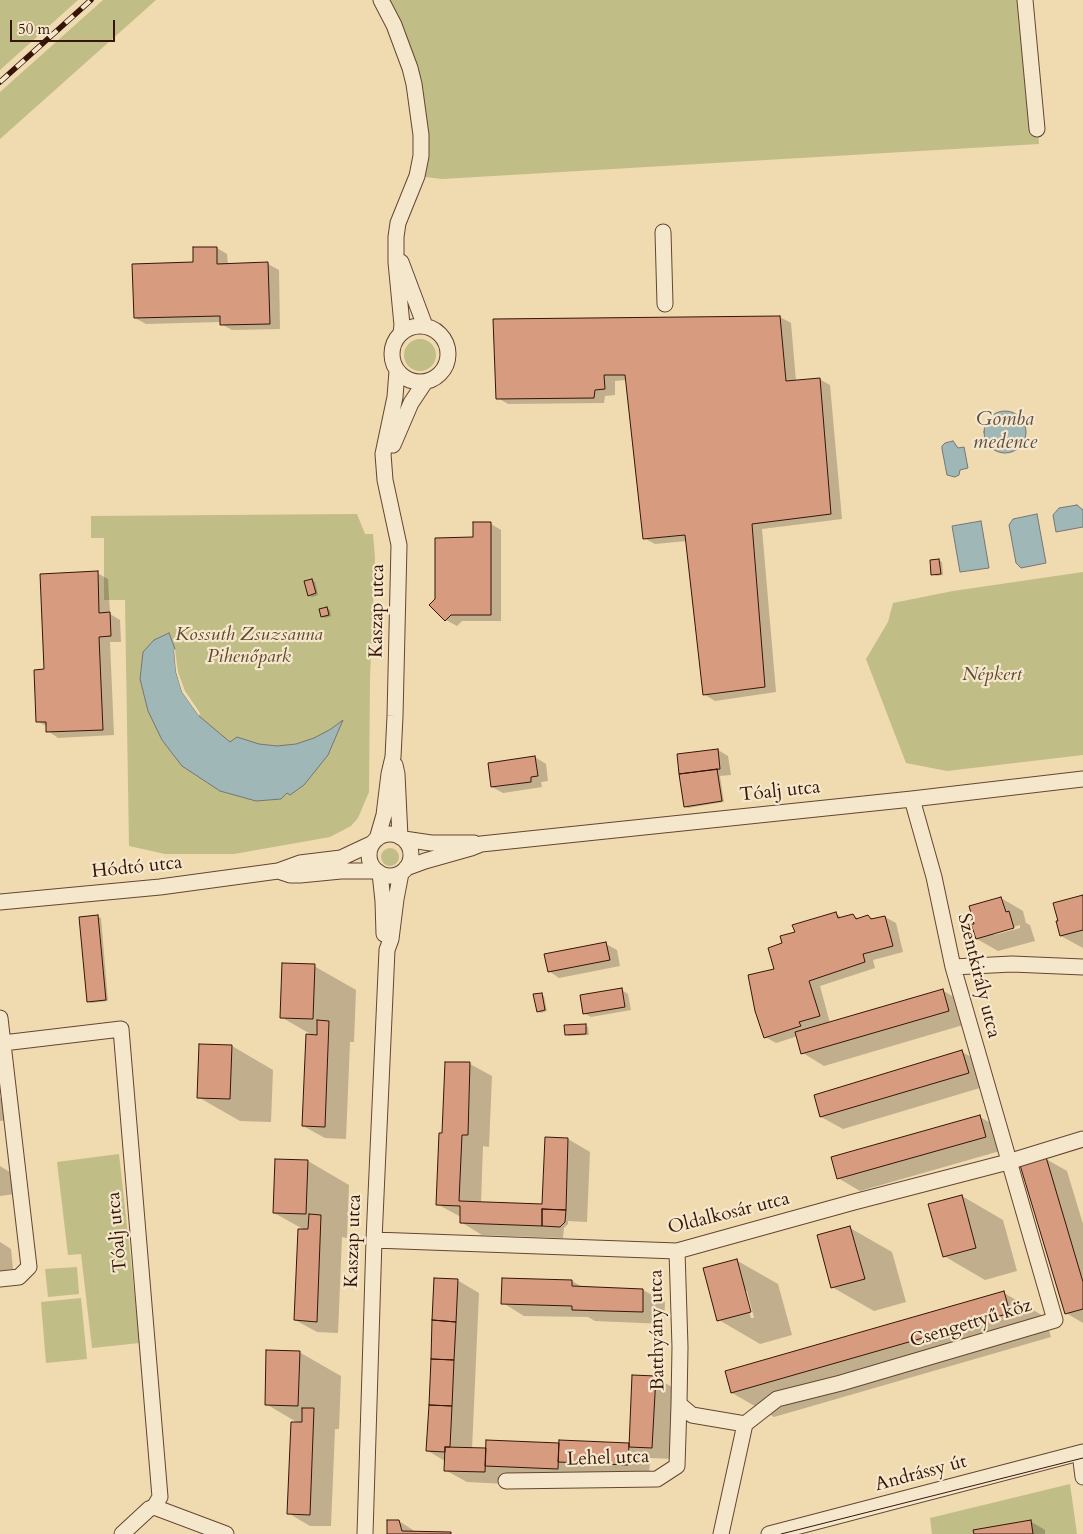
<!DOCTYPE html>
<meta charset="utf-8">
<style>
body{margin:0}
#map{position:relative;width:1083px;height:1534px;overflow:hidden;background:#f0dab0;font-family:Cardo,serif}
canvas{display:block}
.scale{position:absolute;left:10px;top:20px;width:105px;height:22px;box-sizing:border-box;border:2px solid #361508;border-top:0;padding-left:6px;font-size:15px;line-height:18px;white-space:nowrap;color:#361508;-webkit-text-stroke:4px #f5e7cc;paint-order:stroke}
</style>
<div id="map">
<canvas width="1083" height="1534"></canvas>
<div class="scale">50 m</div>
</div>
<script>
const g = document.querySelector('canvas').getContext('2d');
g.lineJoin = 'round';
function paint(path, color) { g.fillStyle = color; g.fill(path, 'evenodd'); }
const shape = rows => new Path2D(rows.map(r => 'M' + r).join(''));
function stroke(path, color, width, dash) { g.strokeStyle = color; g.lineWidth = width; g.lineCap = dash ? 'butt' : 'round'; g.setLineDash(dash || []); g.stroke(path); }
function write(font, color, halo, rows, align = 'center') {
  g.font = font + ' Cardo,serif'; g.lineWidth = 4.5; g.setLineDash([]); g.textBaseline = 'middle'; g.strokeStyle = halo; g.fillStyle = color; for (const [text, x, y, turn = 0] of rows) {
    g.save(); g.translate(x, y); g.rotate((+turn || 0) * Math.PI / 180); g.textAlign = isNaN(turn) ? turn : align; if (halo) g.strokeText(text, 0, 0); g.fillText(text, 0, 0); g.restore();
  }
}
const green = shape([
 [0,0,78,0,0,70],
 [103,0,156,0,0,139,0,92],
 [381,0,1025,0,1039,144,442,179,417,176,418,109],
 '404 355a16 16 0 1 1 32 0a16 16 0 1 1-32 0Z',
 [357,514,365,534,373,534,375,558,370,678,369,792,358,818,351,826,330,837,234,854,165,854,129,846,125,600,104,600,104,538,91,538,91,516],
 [1083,572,1083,755,947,771,906,763,866,659,888,622,893,603,953,591],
 '381 857a9 9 0 1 1 18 0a9 9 0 1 1-18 0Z',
 [119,1154,140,1343,92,1348,81,1254,68,1255,57,1162],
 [77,1267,79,1294,48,1297,45,1269],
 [81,1298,87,1359,46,1363,41,1302],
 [1070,1484,1077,1534,932,1534,930,1518]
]);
const water = shape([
 '984 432a21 21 0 1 1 42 0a21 21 0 1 1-42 0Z',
 [953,441,958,448,964,447,968,468,960,470,959,475,955,477,947,475,942,449,942,446,945,443,953,441],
 [1077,505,1083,510,1083,527,1056,532,1053,515,1059,508,1077,505],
 [1037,514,1046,563,1021,568,1016,563,1009,525,1013,519,1037,514],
 [981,521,989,568,960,572,952,526,981,521],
 [169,633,175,649,174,650,176,672,182,692,199,716,230,742,237,737,259,744,277,746,296,744,314,738,331,729,343,720,328,755,304,785,290,795,287,793,281,799,256,801,220,791,182,766,162,740,148,711,140,679,143,652,154,640,169,633]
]);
const pier = shape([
 [175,649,178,672,185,691,200,713,199,716,182,692,176,672,174,650]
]);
const shadow = shape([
 [217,248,227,254,228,265,268,264,279,270,280,329,232,330,221,324,221,322,146,324,135,318,194,263],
 [780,317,791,323,796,381,819,379,830,385,842,519,762,529,776,692,715,701,704,694,687,541,655,544,644,538,626,380,615,381,615,395,605,396,604,403,508,404,498,398],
 [491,524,501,530,501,621,462,621,457,626,446,620,431,605,436,600,474,538],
 [939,560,942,562,943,575,936,576,933,574],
 [97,573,108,579,110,614,120,620,121,642,110,642,114,735,58,738,48,731,48,727,37,721,45,671],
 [312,580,315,582,318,595,312,597,309,595],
 [327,608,330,610,331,616,325,618,322,616],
 [718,750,728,756,731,775,720,776,724,802,688,808,685,806],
 [535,757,546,764,548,781,541,782,542,787,503,793,492,787],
 [1083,896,1083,948,1061,936],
 [1001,898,1023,911,1026,923,1030,925,1035,941,998,951,977,939],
 [1020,925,1020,928,994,935,994,933],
 [836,914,843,918,853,915,859,919,868,916,875,920,885,917,896,923,903,952,873,960,875,968,820,986,830,1023,942,990,964,1003,970,1023,824,1066,803,1053,798,1036,776,1043,765,1037,775,970,783,944,796,933],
 [98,917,101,918,108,1001,91,1003,88,1001],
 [606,944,617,950,620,966,559,978,549,971],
 [314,966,356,990,354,1042,350,1042,346,1139,325,1138,303,1126,314,1036,281,1017],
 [622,990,628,994,631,1010,591,1017,584,1013],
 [541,994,544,996,547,1011,541,1013,538,1011],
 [585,1025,588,1027,589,1035,569,1036,566,1034],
 [232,1046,273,1070,271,1122,240,1121,198,1097],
 [962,1052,984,1064,990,1085,843,1129,821,1117],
 [446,1063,470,1064,492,1076,489,1147,483,1146,481,1203,544,1205,546,1138,568,1139,590,1152,587,1222,568,1221,568,1224,564,1228,563,1238,482,1235,461,1222,461,1217,437,1204,444,1134],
 [0,1097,4,1100,7,1120,0,1121],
 [980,1117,1001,1129,1007,1149,860,1191,838,1178],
 [1046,1159,1067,1171,1083,1224,1083,1323,1066,1313],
 [308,1161,349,1185,347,1238,342,1237,338,1333,317,1332,295,1320,305,1230,274,1213],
 [0,1166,13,1174,15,1194,0,1196],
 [962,1196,1003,1220,1017,1271,985,1280,944,1256],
 [850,1228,892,1252,906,1302,874,1311,832,1287],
 [0,1242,11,1249,13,1269,0,1271],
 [736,1260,778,1284,792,1335,760,1344,719,1320],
 [744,1291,747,1291,754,1318,751,1318],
 [503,1279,572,1281,584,1288,643,1290,665,1302,664,1324,595,1321,588,1317,524,1316,503,1303],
 [457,1280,479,1293,472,1449,560,1445,560,1441,630,1444,655,1377,677,1390,674,1459,650,1458,649,1477,506,1484,467,1482,445,1470,445,1461,428,1451],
 [1004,1293,1045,1317,1051,1337,774,1417,732,1393],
 [299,1352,341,1376,339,1429,335,1429,331,1526,310,1526,288,1513,300,1424,266,1404],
 [399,1521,413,1530,414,1532,452,1534,388,1534],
 [1030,1521,1045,1530,1045,1534,975,1534]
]);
const building = shape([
 [193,247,217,247,217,264,268,262,270,324,220,325,220,316,134,318,132,264,193,262,193,247],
 [780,316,786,381,820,378,831,514,752,524,765,687,703,695,685,535,643,539,625,375,604,375,605,389,595,390,594,398,496,399,493,319,780,316],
 [473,522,491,522,491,615,451,615,445,621,429,605,435,599,435,538,473,537,473,522],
 [939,559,941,574,931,575,930,560,939,559],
 [98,571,99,613,110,612,111,636,99,637,103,730,46,732,46,722,36,722,34,670,44,669,40,574,98,571],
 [312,579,316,593,308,596,304,581,312,579],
 [327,607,329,615,321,617,319,609,327,607],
 [718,749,720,769,679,774,677,754,718,749],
 [535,756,538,776,531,777,531,782,491,787,488,763,535,756],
 [717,769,722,801,684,807,679,774,717,769],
 [1083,895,1083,930,1060,936,1056,921,1058,921,1053,903,1083,895],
 [1001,897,1006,912,1009,911,1014,928,976,939,971,924,974,924,969,906,1001,897],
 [836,912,838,918,853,914,856,919,868,915,871,919,885,916,893,946,863,954,865,962,809,981,820,1016,799,1022,801,1026,764,1038,755,1011,748,975,774,969,768,948,782,943,780,936,795,932,792,925,836,912],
 [98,915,106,1000,87,1002,79,917,98,915],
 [606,942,610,960,548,972,544,954,606,942],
 [282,963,315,964,313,1019,280,1018,282,963],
 [622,988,625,1007,583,1014,580,995,622,988],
 [943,989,949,1011,801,1054,795,1032,943,989],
 [542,993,545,1010,537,1012,533,994,542,993],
 [317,1020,329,1021,325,1127,302,1126,306,1034,317,1035,317,1020],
 [586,1024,586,1034,565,1035,564,1025,586,1024],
 [199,1044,232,1045,230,1099,197,1098,199,1044],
 [962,1050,969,1073,820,1117,814,1095,962,1050],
 [445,1062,470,1062,468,1135,462,1135,459,1201,542,1204,545,1137,568,1138,566,1210,542,1209,542,1226,460,1223,460,1206,436,1205,439,1133,442,1133,445,1062],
 [980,1115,986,1137,837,1179,831,1157,980,1115],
 [1046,1157,1083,1282,1083,1309,1065,1314,1020,1165,1046,1157],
 [275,1159,308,1160,306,1214,273,1213,275,1159],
 [962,1195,976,1248,943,1257,928,1204,962,1195],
 [542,1209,566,1210,565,1222,560,1227,542,1226,542,1209],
 [309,1214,321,1215,317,1322,294,1320,298,1229,308,1229,309,1214],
 [850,1226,865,1279,831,1288,817,1235,850,1226],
 [737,1259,751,1312,717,1321,703,1268,737,1259],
 [434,1278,458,1279,456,1322,432,1320,434,1278],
 [502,1278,572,1280,572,1286,643,1289,643,1312,572,1310,572,1306,501,1304,502,1278],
 [1004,1291,1010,1313,731,1393,725,1371,1004,1291],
 [432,1320,456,1322,454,1360,431,1359,432,1320],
 [266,1350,300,1351,298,1406,265,1405,266,1350],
 [431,1359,454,1360,452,1406,429,1405,431,1359],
 [632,1375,656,1376,652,1448,629,1447,632,1375],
 [429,1405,452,1406,450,1447,445,1447,445,1452,426,1451,429,1405],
 [302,1408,314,1408,310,1515,287,1514,291,1422,302,1422,302,1408],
 [486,1440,559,1443,558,1469,485,1466,486,1440],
 [559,1440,629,1443,628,1465,558,1462,559,1440],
 [445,1447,486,1448,485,1472,444,1471,445,1447],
 [387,1520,399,1520,402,1531,451,1532,451,1534,387,1534,387,1520],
 [1031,1520,1033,1534,974,1534,973,1530,1031,1520]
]);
const minor = shape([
 [381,0,394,25,410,68,414,84,421,135,421,156,417,176,398,223,396,237,396,262,402,325,401,333],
 [1025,0,1037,129],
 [663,232,665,304],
 [401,262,425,326],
 '392 354a28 28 0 1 1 56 0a28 28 0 1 1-56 0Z',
 [393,445,411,403,425,382],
 [395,765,397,774,400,837],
 '369 855a21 21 0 1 1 42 0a21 21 0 1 1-42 0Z',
 [377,839,384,815,389,774,393,757,395,716,399,545,385,480,383,454,395,397,397,371],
 [404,839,431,843,474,843],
 [406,868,425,861,471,848,481,844,912,799,1083,779],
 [278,871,290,875,300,875,341,871,377,871],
 [380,873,383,901,384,934],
 [0,902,160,887,278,871,300,863,341,858,373,843],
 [953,967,1012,964,1083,967],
 [0,1018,29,1267,19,1277,0,1279],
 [3,1043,121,1029,160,1497,154,1507,149,1509,122,1534],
 [374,1240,677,1251,854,1202,1008,1162,1083,1139],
 [677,1251,680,1347,679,1404,692,1415,745,1424,721,1534],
 [745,1424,777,1399,841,1383,1055,1320,953,967,934,877,912,799],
 [1080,1453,1083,1477],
 [506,1481,657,1479,677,1466,679,1404],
 [154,1507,226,1534],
 [365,1534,374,1240,387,950,391,939,396,899,401,873],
 [769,1534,1083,1452]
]);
const tram = shape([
 [781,1534,1083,1458]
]);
const rail = shape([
 [0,82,91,0]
]);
const streetNames = [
 ["Kaszap utca",378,611,-89],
 ["Tóalj utca",780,792,-6],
 ["Hódtó utca",137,868,-6],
 ["Szentkirály utca",978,976,76],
 ["Oldalkosár utca",729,1214,-14],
 ["Tóalj utca",118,1232,-95],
 ["Kaszap utca",354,1241,-88],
 ["Csengettyű köz",971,1324,-17],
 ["Batthyány utca",658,1330,-91],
 ["Lehel utca",608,1459,-2],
 ["Andrássy út",921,1474,-15]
];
const parkNames = [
 ["Kossuth Zsuzsanna",249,636],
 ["Pihenőpark",249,658],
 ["Népkert",992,676]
];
const waterNames = [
 ["Gomba",1005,420],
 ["medence",1005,443]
];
paint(green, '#c1bd86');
paint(water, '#a0b7b8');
stroke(water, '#767672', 1);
paint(pier, '#f0dab0');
paint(shadow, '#0003');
paint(building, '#d79c7f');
stroke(building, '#361508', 1);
stroke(minor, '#644632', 17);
stroke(minor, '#f5e7cc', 15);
stroke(tram, '#361508', 1);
stroke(rail, '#361508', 5.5);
stroke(rail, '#f5e7cc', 4, [11]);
write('19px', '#361508', '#f5e7cc', streetNames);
write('italic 19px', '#60472e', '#f5e7cc', parkNames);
write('italic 20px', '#5b4e46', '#f5e7cc', waterNames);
</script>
